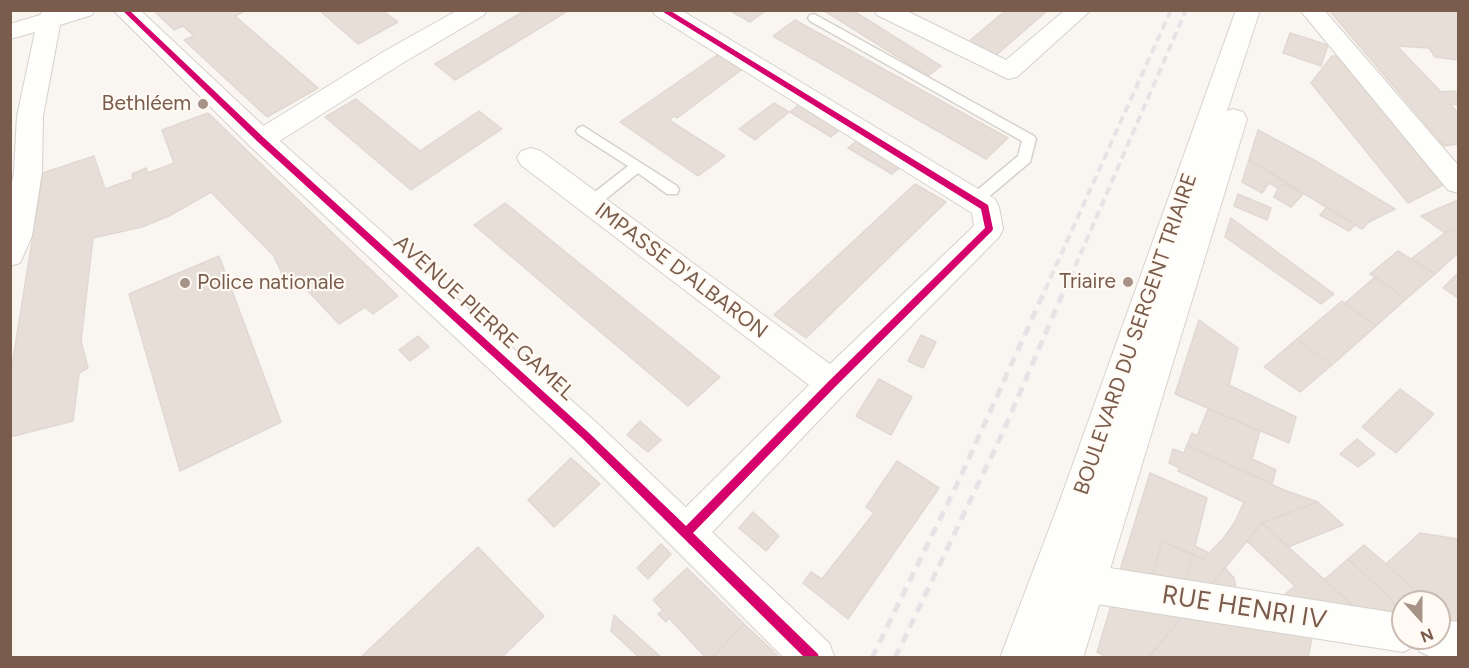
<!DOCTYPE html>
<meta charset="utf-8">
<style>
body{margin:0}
#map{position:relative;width:1469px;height:668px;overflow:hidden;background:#f9f5f0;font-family:Figtree,sans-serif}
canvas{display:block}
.frame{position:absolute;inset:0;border:12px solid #7a5c4d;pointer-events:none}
.north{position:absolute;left:1391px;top:590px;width:60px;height:60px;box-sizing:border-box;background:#fffaf3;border:2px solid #cabbb1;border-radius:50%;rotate:159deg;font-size:16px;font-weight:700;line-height:24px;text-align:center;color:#7a5c4d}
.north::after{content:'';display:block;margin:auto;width:21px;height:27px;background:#a69286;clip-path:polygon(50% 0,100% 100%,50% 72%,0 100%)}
</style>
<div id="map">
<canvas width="1469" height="668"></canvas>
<div class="frame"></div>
<div class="north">N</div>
</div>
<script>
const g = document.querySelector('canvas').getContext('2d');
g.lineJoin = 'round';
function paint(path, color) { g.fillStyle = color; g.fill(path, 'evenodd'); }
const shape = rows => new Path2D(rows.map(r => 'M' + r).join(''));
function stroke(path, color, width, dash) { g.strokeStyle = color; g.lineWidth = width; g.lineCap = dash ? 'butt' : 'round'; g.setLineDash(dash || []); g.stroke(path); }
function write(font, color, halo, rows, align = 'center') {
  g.font = font + ' Figtree,sans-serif'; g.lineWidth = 4.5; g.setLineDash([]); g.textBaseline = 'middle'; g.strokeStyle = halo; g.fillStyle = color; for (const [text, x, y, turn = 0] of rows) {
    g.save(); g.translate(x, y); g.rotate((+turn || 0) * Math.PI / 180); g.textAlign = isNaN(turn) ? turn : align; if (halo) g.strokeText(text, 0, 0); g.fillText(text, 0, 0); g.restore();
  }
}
const building = shape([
 [153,10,241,10,243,12,235,16,318,88,267,117,184,40,194,36,183,26,174,30,153,10],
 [319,10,382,10,398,22,358,44,319,10],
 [526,10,569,10,455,80,435,64,526,10],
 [729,10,767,10,750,22,729,10],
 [823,10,852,10,941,66,928,76,823,10],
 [1006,10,1048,10,994,57,967,43,1006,10],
 [1329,10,1456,10,1458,16,1458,60,1435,57,1429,48,1397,46,1441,92,1455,91,1458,94,1458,104,1451,105,1458,113,1458,144,1444,146,1329,10],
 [795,20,1008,138,986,159,773,36,795,20],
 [1290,33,1328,45,1321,66,1283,53,1290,33],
 [720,53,744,68,677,118,674,116,669,120,725,156,698,176,620,122,720,53],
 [1332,56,1340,56,1447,183,1408,203,1311,83,1332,56],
 [356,99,420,151,479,111,502,129,411,190,325,117,356,99],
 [803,101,844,126,831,137,790,112,803,101],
 [774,103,789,112,755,140,739,129,774,103],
 [208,113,398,296,373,314,365,307,339,324,295,277,285,281,274,256,211,192,169,216,142,227,93,238,81,341,88,368,79,373,73,421,10,437,10,377,43,173,94,156,105,189,133,179,132,174,146,168,148,173,174,163,162,130,208,113],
 [1258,130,1312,159,1395,209,1369,222,1362,229,1249,160,1258,130],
 [861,137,905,163,892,174,848,148,861,137],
 [1249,160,1287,182,1278,188,1269,183,1262,193,1242,182,1249,160],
 [915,184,946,202,806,338,774,315,915,184],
 [1285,184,1303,194,1291,207,1274,197,1278,188,1285,184],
 [1238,194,1271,208,1267,220,1234,206,1238,194],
 [1458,200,1458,234,1450,229,1445,233,1421,216,1458,200],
 [505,203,720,377,688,406,474,225,505,203],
 [1327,207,1355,225,1349,231,1320,215,1327,207],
 [1231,218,1334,294,1321,304,1225,237,1231,218],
 [1450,229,1458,234,1458,253,1435,274,1411,259,1450,229],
 [1398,251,1435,274,1406,299,1370,274,1398,251],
 [219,256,281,422,180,471,129,294,219,256],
 [1458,273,1458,298,1443,288,1458,273],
 [1375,277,1406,299,1376,326,1345,303,1375,277],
 [1342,301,1376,326,1332,365,1297,339,1342,301],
 [1199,320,1238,348,1229,385,1296,417,1289,443,1175,394,1199,320],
 [921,335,936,342,923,368,908,361,921,335],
 [418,336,429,347,410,361,399,350,418,336],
 [1297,339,1332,365,1300,392,1264,367,1297,339],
 [879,379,912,397,891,435,856,416,879,379],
 [1400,389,1434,414,1396,453,1362,427,1400,389],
 [1208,409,1260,431,1252,459,1276,470,1272,484,1187,445,1192,433,1197,436,1208,409],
 [640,421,661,440,648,452,627,435,640,421],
 [1357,439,1375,454,1358,467,1340,454,1357,439],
 [1187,445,1284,490,1318,502,1262,523,1208,588,1185,584,1193,554,1204,560,1207,552,1209,553,1223,539,1235,522,1244,502,1178,471,1180,468,1169,463,1173,449,1184,453,1187,445],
 [571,458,600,484,554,527,528,500,571,458],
 [897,461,939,488,848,619,803,583,811,572,822,579,874,513,866,507,897,461],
 [1150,473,1207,498,1195,546,1207,552,1204,560,1162,541,1151,579,1122,571,1121,567,1150,473],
 [1318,502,1343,525,1288,547,1262,523,1318,502],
 [753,512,779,536,766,551,739,528,753,512],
 [1262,523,1360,612,1287,601,1285,594,1295,586,1247,541,1262,523],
 [1420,533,1458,539,1458,628,1454,627,1439,613,1439,602,1427,602,1386,564,1420,533],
 [1162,541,1193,554,1185,584,1151,579,1162,541],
 [661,544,671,554,648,579,637,568,661,544],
 [1364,545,1386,564,1427,602,1403,602,1402,619,1391,599,1348,559,1364,545],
 [478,547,544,616,501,658,360,658,478,547],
 [1348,559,1391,599,1402,619,1360,612,1324,580,1348,559],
 [687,568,744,624,712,658,706,658,669,618,666,622,658,614,663,610,653,600,687,568],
 [1225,568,1234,578,1237,593,1208,588,1225,568],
 [1111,606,1182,617,1148,658,1109,658,1097,652,1111,606],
 [614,615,662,658,640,658,611,631,614,615],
 [1182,617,1312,637,1308,658,1148,658,1182,617],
 [744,624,773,651,779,658,712,658,744,624]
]);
const service = shape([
 [814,14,1034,136,1036,139,1030,162,979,205,969,205,967,201,969,197,1018,156,1022,141,810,21,808,18,810,15,814,14],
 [583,126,677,186,679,190,677,194,667,194,638,173,596,207,586,207,584,203,586,199,628,166,578,134,576,131,578,128,583,126]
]);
const minor = shape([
 [43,10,95,10,92,15,60,25,43,116,42,172,32,236,20,263,10,266,10,193,14,172,17,116,35,32,10,39,10,24,40,15,43,10],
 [458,10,487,10,484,15,401,64,270,147,261,149,252,147,248,140,252,133,383,52,458,10],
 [652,10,681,10,995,199,999,207,1003,229,999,237,844,394,700,545,687,550,674,545,669,532,674,519,809,385,521,165,517,158,521,151,531,148,541,151,830,364,974,226,972,213,655,15,652,10],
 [874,10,905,10,1006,60,1065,10,1091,10,1017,77,1008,79,877,15,874,10],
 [1300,10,1324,10,1458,165,1458,193,1448,190,1300,10],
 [1084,564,1403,614,1403,638,1439,638,1439,619,1458,622,1458,658,1434,658,1420,652,1417,645,1403,652,1084,602,1071,596,1065,583,1071,570,1084,564]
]);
const tertiary = shape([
 [113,10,140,10,271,133,598,424,829,643,835,658,784,658,572,446,251,147,113,10]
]);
const secondary = shape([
 [1236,10,1260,10,1227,111,1233,109,1243,112,1247,119,1083,658,1000,658,1059,503,1236,10]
]);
const railFar1 = shape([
 [1045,290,1171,10],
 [1065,290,1186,10]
]);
const rail = shape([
 [872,658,960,478,1046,288],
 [895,658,1003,432,1065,288]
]);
const cycleway = shape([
 [122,10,129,10,264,138,588,432,686,526,829,381,985,228,981,209,660,10,669,10,988,205,993,229,992,231,835,387,693,533,818,654,819,658,805,658,582,438,258,142,122,10]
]);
const markers = [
 [203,104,6,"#a69286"],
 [1128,282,6,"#a69286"],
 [185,283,6,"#a69286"]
];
const poiNames = [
 ["Bethléem",191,104],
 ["Triaire",1116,282],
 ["Police nationale",197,283,"left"]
];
const streetNames = [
 ["IMPASSE D'ALBARON",681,271,37],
 ["AVENUE PIERRE GAMEL",484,318,42],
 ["BOULEVARD DU SERGENT TRIAIRE",1136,334,-71]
];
const nearStreetnames = [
 ["RUE HENRI IV",1244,608,9]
];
paint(building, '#e6ded7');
stroke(building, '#e2d8d2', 1.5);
stroke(service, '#d7d1cb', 3);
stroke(minor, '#d7d1cb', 2);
stroke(tertiary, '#d7d1cb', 2);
stroke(secondary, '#d9d2cb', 2);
paint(service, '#fefefd');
paint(minor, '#fefefd');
paint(tertiary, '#fefefd');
paint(secondary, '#fefefd');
stroke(railFar1, '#e6e3e7', 4, [8, 5]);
stroke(rail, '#e6e3e7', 5, [10, 7]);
paint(cycleway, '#d6006c');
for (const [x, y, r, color] of markers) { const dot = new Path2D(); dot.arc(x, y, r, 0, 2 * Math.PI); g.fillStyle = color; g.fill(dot); stroke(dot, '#fffaf3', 2); }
write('21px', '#7a5c4d', '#fffaf3', poiNames, 'right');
write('21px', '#7a5c4d', '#fffaf3', streetNames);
write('26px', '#7a5c4d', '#fffaf3', nearStreetnames);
</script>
